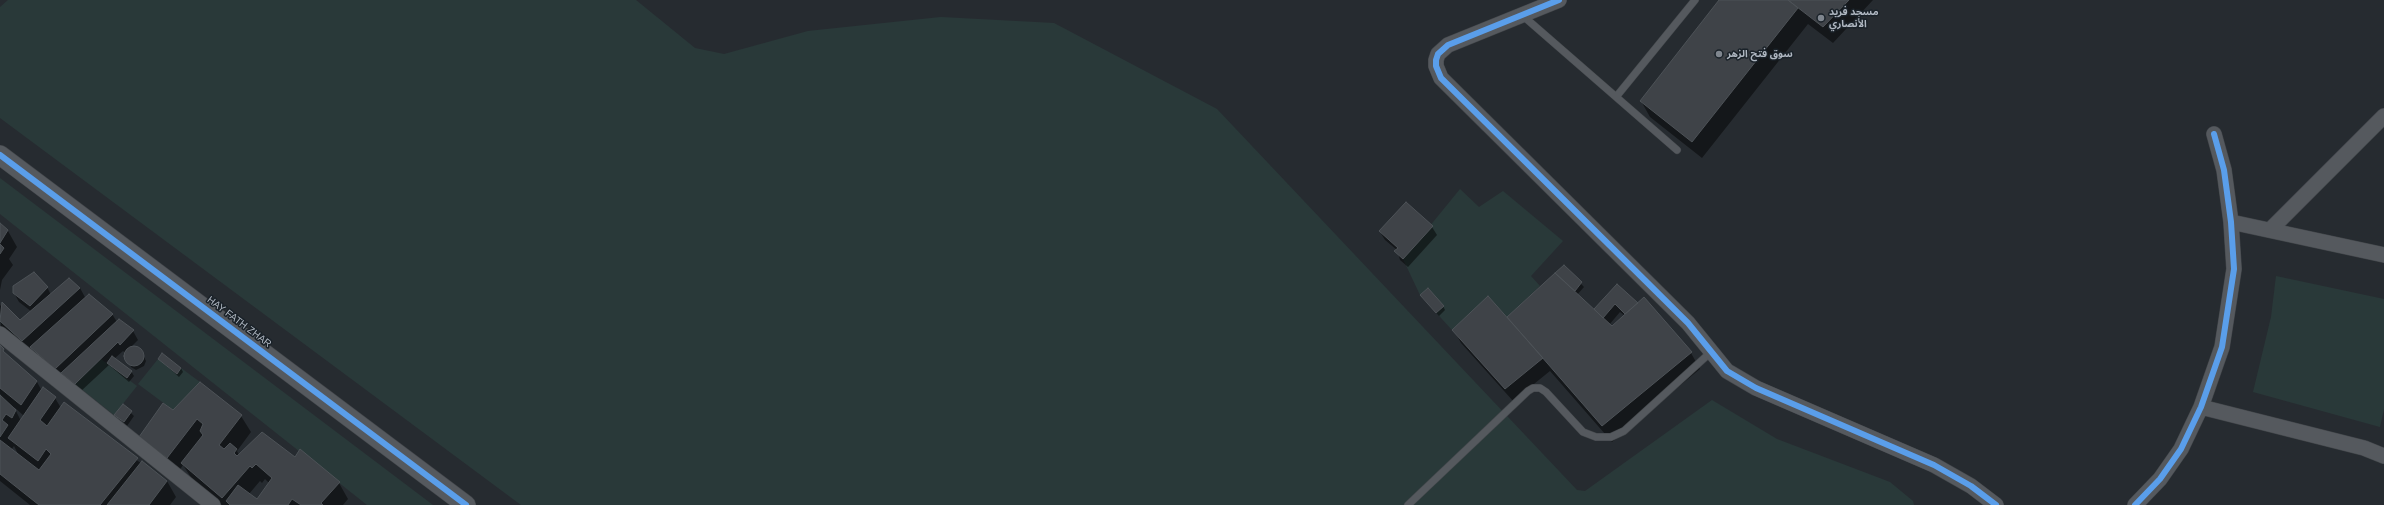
<!DOCTYPE html>
<meta charset="utf-8">
<style>
body{margin:0}
canvas{display:block;background:#262b30}
</style>
<canvas width="2384" height="505"></canvas>
<script>
const g = document.querySelector('canvas').getContext('2d');
g.lineJoin = 'round';
function paint(path, color) { g.fillStyle = color; g.fill(path, 'evenodd'); }
const shape = rows => new Path2D(rows.map(r => 'M' + r).join(''));
function stroke(path, color, width, dash) { g.strokeStyle = color; g.lineWidth = width; g.lineCap = dash ? 'butt' : 'round'; g.setLineDash(dash || []); g.stroke(path); }
function write(font, color, halo, rows, align = 'center') {
  g.font = font + ' Helvetica,"Noto Sans Arabic",sans-serif'; g.lineWidth = 3; g.setLineDash([]); g.textBaseline = 'middle'; g.strokeStyle = halo; g.fillStyle = color; for (const [text, x, y, turn = 0] of rows) {
    g.save(); g.translate(x, y); g.rotate((+turn || 0) * Math.PI / 180); g.textAlign = isNaN(turn) ? turn : align; if (halo) g.strokeText(text, 0, 0); g.fillText(text, 0, 0); g.restore();
  }
}
const green = shape([
 [8,0,636,0,695,48,724,54,808,31,941,17,1054,23,1217,109,1577,490,1585,491,1712,400,1777,439,1890,482,1913,501,1914,505,521,505,0,118,0,7],
 [0,178,433,505,367,505,0,214],
 [1460,189,1479,207,1503,191,1563,241,1531,276,1540,286,1507,317,1488,297,1452,330,1420,295,1403,259],
 [2276,276,2384,299,2384,409,2380,427,2253,392,2271,317],
 [101,359,137,386,114,415,75,384],
 [158,359,176,373,181,368,200,382,173,410,138,384]
]);
const shadow = shape([
 [1721,0,1873,0,1833,43,1808,24,1702,158,1650,117,1641,101],
 [0,225,8,231,17,247,9,259,13,265,2,280,0,290],
 [1432,227,1437,235,1408,267,1400,260,1397,250,1385,240,1380,232],
 [1564,266,1584,287,1577,295,1594,310,1617,285,1637,304,1644,298,1691,353,1700,369,1612,442,1550,371,1513,401,1461,343,1454,330,1512,323,1508,317],
 [1620,312,1625,316,1612,327,1609,325],
 [69,279,80,288,86,299,112,314,117,322,119,320,133,331,138,340,130,348,137,348,141,351,146,361,144,366,136,370,131,367,127,354,123,351,114,359,131,371,134,376,129,382,109,365,80,392,38,360,33,350,29,353,1,327,0,306,2,304,20,322,32,312,19,302,14,293,47,287,51,295],
 [1421,296,1443,306,1445,310,1439,316],
 [0,347,8,357,37,382,42,391,55,398,61,408,167,481,176,497,170,505,30,505,0,481],
 [14,407,24,416,21,421],
 [14,446,19,456,11,450],
 [159,359,181,368,183,372,179,377],
 [123,405,134,416,127,426,116,415],
 [173,411,241,416,251,432,237,451,239,455,295,458,339,483,348,499,343,505,222,505,192,479,183,465,177,474,149,453],
 [265,479,269,483,257,500,249,494,260,481,262,483]
]);
const building = shape([
 [1719,0,1788,0,1798,8,1692,142,1640,101,1719,0],
 [1788,0,1849,0,1823,27,1788,0],
 [1406,202,1433,226,1403,259,1394,251,1398,248,1379,231,1406,202],
 [0,223,8,230,0,243,0,223],
 [0,244,4,248,0,254,0,244],
 [1564,265,1582,282,1575,291,1555,273,1564,265],
 [34,272,48,287,30,306,13,293,13,286,34,272],
 [1555,273,1612,326,1644,297,1692,352,1602,426,1507,317,1555,273],
 [69,278,80,288,22,341,0,321,2,302,20,320,69,278],
 [1617,284,1638,303,1625,314,1615,304,1603,318,1594,309,1617,284],
 [1428,288,1444,306,1436,313,1420,295,1428,288],
 [89,294,113,314,55,369,30,347,89,294],
 [1488,296,1543,358,1505,389,1452,330,1488,296],
 [119,319,134,330,120,345,118,342,75,384,61,373,119,319],
 [0,345,4,349,3,351,37,381,21,405,0,388,0,345],
 '124 356a10 10 0 1 1 20 0a10 10 0 1 1-20 0Z',
 [162,353,181,368,177,374,158,359,162,353],
 [112,356,132,371,127,378,107,363,112,356],
 [200,382,242,415,219,445,224,449,230,443,237,449,234,453,237,456,262,432,295,457,300,449,340,482,321,503,323,505,301,505,292,499,288,505,230,505,226,501,238,485,257,499,272,478,256,464,252,468,250,466,222,498,181,463,203,435,200,431,203,424,197,419,167,458,139,437,163,403,173,410,200,382],
 [43,387,56,397,40,420,47,426,64,402,138,458,100,505,39,505,0,474,0,440,39,470,51,454,46,449,38,461,8,438,43,387],
 [0,395,16,410,12,418,6,414,2,420,8,425,0,437,0,395],
 [123,404,132,411,124,422,114,415,123,404],
 [142,461,167,481,149,505,107,505,142,461]
]);
const service = shape([
 [1522,15,1677,150],
 [1616,97,1695,0],
 [1408,505,1528,391,1533,388,1540,388,1546,392,1583,432,1596,437,1611,437,1624,431,1711,352]
]);
const minor = shape([
 [1559,0,1448,45,1438,54,1436,60,1436,66,1441,78,1688,323,1727,371,1756,388,1934,465,1971,486,1996,505],
 [2231,222,2384,255],
 [2270,230,2384,116],
 [0,334,213,505],
 [2201,407,2364,448,2384,456],
 [2135,505,2160,479,2181,449,2201,407,2222,347,2234,269,2231,222,2224,170,2214,134]
]);
const tertiary = shape([
 [0,155,466,505]
]);
const cycleway = shape([
 [1559,0,1448,45,1438,54,1436,60,1436,66,1441,78,1688,323,1727,371,1756,388,1934,465,1971,486,1996,505],
 [0,155,466,505],
 [2135,505,2160,479,2181,449,2201,407,2222,347,2234,269,2231,222,2224,170,2214,134]
]);
const markers = [
 [1821,18,4,"#7f868e"],
 [1719,54,4,"#7f868e"]
];
const poiNames = [
 ["مسجد فريد",1829,12],
 ["الأنصاري",1829,24],
 ["سوق فتح الزهر",1727,54]
];
const streetNames = [
 ["HAY FATH ZHAR",239,322,37]
];
paint(green, '#293939');
paint(shadow, '#0007');
paint(building, '#3f4348');
stroke(building, '#4d5257', 1);
stroke(service, '#43474b', 8);
stroke(minor, '#43474b', 16);
stroke(tertiary, '#43474b', 20);
stroke(service, '#55595e', 7);
stroke(minor, '#55595e', 15);
stroke(tertiary, '#55595e', 19);
stroke(cycleway, '#5a9eea', 6);
for (const [x, y, r, color] of markers) { const dot = new Path2D(); dot.arc(x, y, r, 0, 2 * Math.PI); g.fillStyle = color; g.fill(dot); stroke(dot, '#1a2229', 1.5); }
write('bold 10px', '#afb7c1', '#1a2229', poiNames, 'left');
write('10px', '#afb7c1', '#1a2229', streetNames);
</script>
